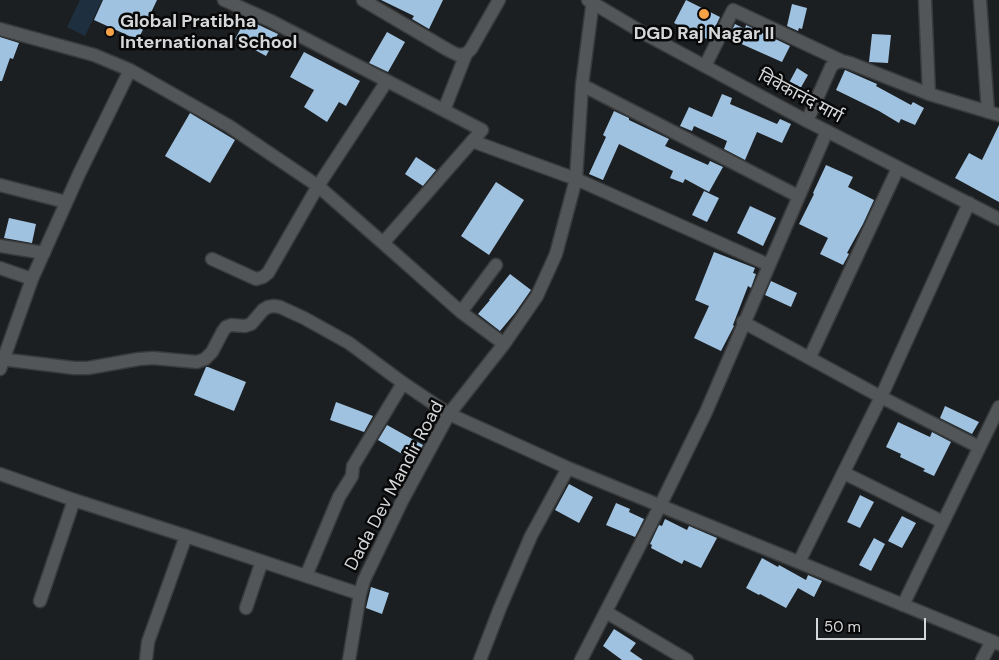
<!DOCTYPE html>
<meta charset="utf-8">
<style>
body{margin:0}
#map{position:relative;width:999px;height:660px;overflow:hidden;background:#1c1f21;font-family:"DM Sans",sans-serif}
canvas{display:block}
.scale{position:absolute;left:816px;top:618px;width:110px;height:22px;box-sizing:border-box;border:2px solid #d5d7d8;border-top:0;padding-left:6px;font-size:15px;line-height:18px;white-space:nowrap;color:#d5d7d8;-webkit-text-stroke:4px #080809;paint-order:stroke}
</style>
<div id="map">
<canvas width="999" height="660"></canvas>
<div class="scale">50 m</div>
</div>
<script>
const g = document.querySelector('canvas').getContext('2d');
g.lineJoin = 'round';
function paint(path, color) { g.fillStyle = color; g.fill(path, 'evenodd'); }
const shape = rows => new Path2D(rows.map(r => 'M' + r).join(''));
function stroke(path, color, width, dash) { g.strokeStyle = color; g.lineWidth = width; g.lineCap = dash ? 'butt' : 'round'; g.setLineDash(dash || []); g.stroke(path); }
function write(font, color, halo, rows, align = 'center') {
  g.font = font + ' "DM Sans","Noto Sans Devanagari",sans-serif'; g.lineWidth = 5; g.setLineDash([]); g.textBaseline = 'middle'; g.strokeStyle = halo; g.fillStyle = color; for (const [text, x, y, turn = 0] of rows) {
    g.save(); g.translate(x, y); g.rotate((+turn || 0) * Math.PI / 180); g.textAlign = isNaN(turn) ? turn : align; if (halo) g.strokeText(text, 0, 0); g.fillText(text, 0, 0); g.restore();
  }
}
const green = shape([
 [80,0,102,0,85,36,67,27]
]);
const building = shape([
 [103,0,157,0,138,40,94,20],
 [381,0,443,0,429,29,412,19,414,16],
 [686,0,720,17,709,40,674,23],
 [792,4,807,8,802,29,799,28,798,31,787,26],
 [246,19,278,34,266,56,235,39],
 [735,24,745,29,746,25,790,46,782,62,728,38],
 [387,32,405,42,388,72,369,63],
 [872,34,891,35,888,63,869,62],
 [0,37,19,43,13,59,10,58,2,81,0,81],
 [304,52,360,81,346,106,339,102,327,122,304,107,314,90,290,77],
 [797,68,808,75,795,98,784,92],
 [845,70,877,84,876,86,911,105,913,102,924,108,915,125,901,119,899,123,879,111,836,90],
 [722,94,732,98,730,104,777,124,780,119,791,124,782,143,757,132,745,160,724,149,727,141,694,126,692,131,680,126,689,107,712,117],
 [614,111,629,118,629,120,669,139,665,146,708,165,710,161,723,167,709,192,685,179,683,183,670,178,673,171,619,144,603,180,589,174,606,137,603,135],
 [190,113,235,140,210,183,165,156],
 [999,125,999,202,955,178,969,153,982,160],
 [416,157,436,170,423,186,405,174],
 [826,165,853,177,848,187,874,200,863,224,847,253,849,254,843,265,820,254,828,238,799,224,814,194,813,193],
 [496,182,524,200,489,255,461,236],
 [704,191,719,198,707,222,692,215],
 [750,206,776,218,763,246,737,233],
 [9,218,36,224,32,243,4,238],
 [714,252,755,268,753,273,756,274,751,288,748,286,733,325,734,326,721,351,694,338,709,306,695,300],
 [510,274,531,290,515,313,500,331,478,314,490,300,489,300],
 [771,281,797,293,791,307,765,295],
 [206,367,208,367,246,382,234,411,194,395],
 [336,402,373,416,364,432,330,420],
 [945,406,979,422,972,434,940,418],
 [898,422,930,437,932,432,951,442,934,476,923,471,925,469,900,457,901,454,886,447],
 [387,425,423,445,414,461,378,440],
 [569,484,593,497,579,523,555,510],
 [860,495,874,502,860,528,847,522],
 [616,503,630,509,629,512,644,519,635,537,606,525],
 [902,516,916,523,902,548,888,541],
 [665,519,687,530,689,526,717,538,701,568,684,560,682,564,651,548,652,545,650,544,659,525,662,526],
 [874,538,885,544,871,571,859,565],
 [762,558,778,567,779,565,806,580,808,575,822,581,814,597,798,588,786,608,760,594,759,595,746,588],
 [371,587,389,593,382,614,366,608],
 [614,629,636,643,630,651,643,660,622,660,603,646]
]);
const street = shape([
 [224,0,271,21,482,130,383,243],
 [363,0,448,50,458,55,466,54,471,49,499,0],
 [925,0,929,94],
 [980,0,988,112],
 [0,29,94,55,130,70,229,126,318,186,383,243,461,312,504,344],
 [705,66,733,10,842,61],
 [582,85,798,196],
 [444,110,466,54],
 [807,121,831,67,835,63,842,61,850,63,929,94,999,115],
 [472,141,576,179,769,265],
 [0,185,66,202],
 [0,246,44,253],
 [212,259,256,279,263,277,268,273,318,186,387,81],
 [0,268,32,279],
 [461,312,496,265],
 [743,322,881,397,979,447],
 [810,357,898,168],
 [0,359,74,368,88,368,139,359,153,358,197,362,205,359,212,352,223,331,226,327,231,325,245,326,251,324,263,310,268,307,274,306,280,307,304,318,349,343,403,383,449,414,568,468,999,644],
 [0,369,32,279,79,174,130,70],
 [844,473,943,522],
 [0,474,74,500,186,536,360,594],
 [799,562,881,397,969,203],
 [306,576,339,497,352,476,353,466,403,383],
 [40,601,74,500],
 [903,605,999,407],
 [246,608,262,561],
 [606,612,687,660],
 [146,660,148,642,186,536],
 [349,660,360,594,364,580,402,501,449,414,504,344,537,296,556,254,576,179,582,85,593,0],
 [480,660,500,608,531,536,568,468],
 [581,660,660,506,706,412,827,131],
 [982,660,992,641]
]);
const secondary = shape([
 [588,0,645,34,807,121,999,219]
]);
const markers = [
 [704,14,6,"#f5a346"],
 [110,32,5,"#f5a346"]
];
const poiNames = [
 ["Global Pratibha",120,22],
 ["International School",120,43],
 ["DGD Raj Nagar II",704,34,"center"]
];
const streetNames = [
 ["विवेकानंद मार्ग",800,97,28],
 ["Dada Dev Mandir Road",395,486,-62]
];
paint(green, '#1e3040');
paint(building, '#9fc2e1');
stroke(street, '#383a3b', 15);
stroke(secondary, '#383a3b', 15);
stroke(street, '#535658', 12);
stroke(secondary, '#535658', 12);
for (const [x, y, r, color] of markers) { const dot = new Path2D(); dot.arc(x, y, r, 0, 2 * Math.PI); g.fillStyle = color; g.fill(dot); stroke(dot, '#080809', 2); }
write('bold 18px', '#d5d7d8', '#080809', poiNames, 'left');
write('18px', '#d5d7d8', '#080809', streetNames);
</script>
